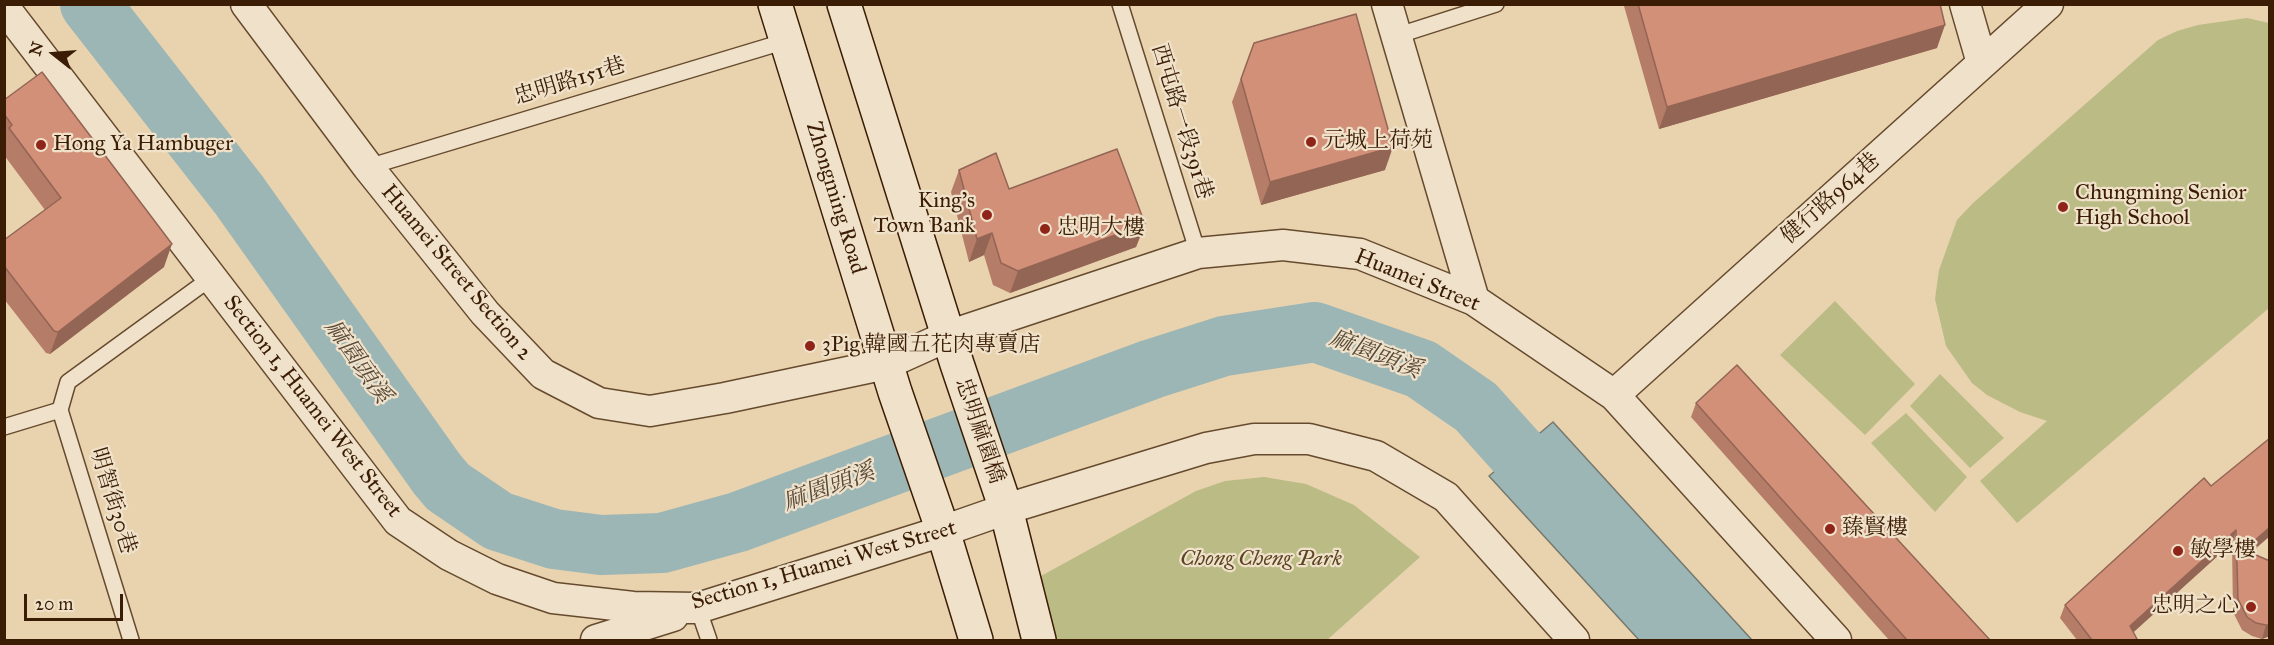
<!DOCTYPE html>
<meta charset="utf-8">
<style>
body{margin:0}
#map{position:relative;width:2274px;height:645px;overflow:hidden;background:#e8d3ae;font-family:"IM FELL Great Primer",serif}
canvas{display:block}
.frame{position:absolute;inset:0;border:6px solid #3b1c04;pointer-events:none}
.north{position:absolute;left:24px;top:24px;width:60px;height:60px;-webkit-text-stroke:4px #f0e2ca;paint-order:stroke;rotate:287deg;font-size:16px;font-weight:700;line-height:24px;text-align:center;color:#3b1c04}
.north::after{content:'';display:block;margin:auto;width:21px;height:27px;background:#3b1c04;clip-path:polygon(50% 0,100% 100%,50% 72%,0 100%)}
.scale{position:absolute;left:24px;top:594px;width:99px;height:27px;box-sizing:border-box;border:3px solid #3b1c04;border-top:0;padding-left:8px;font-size:18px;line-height:21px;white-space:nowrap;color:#3b1c04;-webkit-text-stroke:4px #f0e2ca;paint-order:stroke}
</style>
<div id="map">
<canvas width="2274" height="645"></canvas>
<div class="frame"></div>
<div class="north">N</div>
<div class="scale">20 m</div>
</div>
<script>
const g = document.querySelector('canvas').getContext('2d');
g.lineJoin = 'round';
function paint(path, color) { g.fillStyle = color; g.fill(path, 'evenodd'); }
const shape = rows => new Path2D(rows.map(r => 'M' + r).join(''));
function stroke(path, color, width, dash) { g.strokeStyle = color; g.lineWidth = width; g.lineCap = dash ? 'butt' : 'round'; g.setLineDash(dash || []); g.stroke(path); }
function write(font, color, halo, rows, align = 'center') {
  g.font = font + ' "IM FELL Great Primer","Noto Serif TC",serif'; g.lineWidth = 4.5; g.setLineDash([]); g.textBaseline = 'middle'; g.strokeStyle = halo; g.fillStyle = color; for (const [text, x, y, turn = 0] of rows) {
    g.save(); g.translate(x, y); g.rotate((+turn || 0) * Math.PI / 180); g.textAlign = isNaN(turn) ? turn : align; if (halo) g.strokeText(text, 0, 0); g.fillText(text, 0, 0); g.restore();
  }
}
const green = shape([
 [2247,18,2269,23,2269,308,2017,523,1980,481,2047,421,2020,412,1987,395,1972,383,1946,346,1935,299,1939,270,1957,220,1973,203,2158,40,2177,31,2198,25],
 [1835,301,1915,384,1865,435,1780,355],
 [1940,374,2004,438,1970,468,1910,406],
 [1906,413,1967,477,1935,512,1871,443],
 [1264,477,1306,484,1354,505,1420,557,1327,640,1057,640,1041,576,1196,491,1225,481]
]);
const water = shape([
 [1553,422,1752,640,1639,640,1489,476,1553,422]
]);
const river = shape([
 [90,4,239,195,437,474,448,487,498,521,554,539,601,545,662,543,738,522,1152,369,1224,346,1315,332,1421,369,1476,407,1572,514]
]);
const lane = shape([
 [1120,4,1198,253],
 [1396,36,1496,4],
 [368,167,786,41],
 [60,410,131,640],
 [4,427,60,410,68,382,211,278],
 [698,608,709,640]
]);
const street = shape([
 [246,4,368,167,485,313,543,374,599,403,650,411,725,398,886,364,948,336,1198,253,1283,245,1360,254,1474,300,1614,395,1836,640],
 [1387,4,1474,300],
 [1965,4,1982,63],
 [4,7,398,521,449,555,497,579,553,598,633,607,698,608,943,531,1006,509,1206,448,1254,439,1309,439,1376,456,1446,497,1574,640],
 [1614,395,2048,4],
 [596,640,673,616]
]);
const secondary = shape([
 [775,4,895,392,943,531,976,640],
 [844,4,957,364,1006,509,1039,640]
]);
const wall = shape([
 [1625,4,1940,4,1937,48,1659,129,1624,6],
 [1254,43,1385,170,1261,205,1232,102],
 [4,100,164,267,50,354,46,353,4,299,4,240,45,210,4,155],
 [959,170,1009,189,1145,224,1136,247,1010,293,993,285,984,255,969,262,951,192],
 [1696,403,1990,640,1889,640,1691,417],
 [2204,478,2250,553,2270,636,2262,639,2252,636,2242,630,2233,612,2232,543,2133,632,2137,639,2136,640,2077,640,2060,618,2065,605]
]);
const shadedWall = shape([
 [1945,25,1937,48,1659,129,1667,107],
 [1393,147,1385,170,1261,205,1270,182],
 [1145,224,1136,247,1010,293,1018,271],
 [992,233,984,255,969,262,977,239],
 [172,244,164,267,50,354,58,332],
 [2270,527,2270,536,2239,563,2244,550],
 [2236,530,2232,543,2125,640,2130,626],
 [2266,625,2270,625,2270,636,2262,639]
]);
const building = shape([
 [1638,4,1940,4,1945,25,1667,107,1638,4],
 [1356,14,1393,147,1270,182,1241,79,1254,43,1356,14],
 [42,72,172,244,58,332,54,331,4,266,4,240,61,198,9,128,12,125,4,114,4,100,42,72],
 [1117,149,1145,224,1018,271,1001,263,992,233,977,239,959,170,996,153,1009,189,1117,149],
 [1737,365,1990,640,1907,640,1696,403,1737,365],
 [2270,438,2270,527,2244,550,2270,561,2270,625,2266,625,2256,623,2247,617,2238,599,2236,530,2130,626,2137,639,2135,640,2092,640,2065,605,2204,478,2211,486,2270,438]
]);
const markers = [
 [1311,142,6,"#8f2418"],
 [41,145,6,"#8f2418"],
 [2063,207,6,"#8f2418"],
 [987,215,6,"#8f2418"],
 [1045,229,6,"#8f2418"],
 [810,346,6,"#8f2418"],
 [1830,529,6,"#8f2418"],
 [2178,551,6,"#8f2418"],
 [2251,607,6,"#8f2418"]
];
const streetNames = [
 ["忠明路151巷",570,82,-17],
 ["西屯路一段391巷",1181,122,73],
 ["Zhongming Road",835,198,73],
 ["健行路964巷",1831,199,-42],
 ["Huamei Street Section 2",456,273,50],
 ["Huamei Street",1417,281,22],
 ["Section 1, Huamei West Street",312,407,52],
 ["忠明麻園橋",979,431,71],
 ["明智街30巷",112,501,73],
 ["Section 1, Huamei West Street",824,566,-16]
];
const poiNames = [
 ["元城上荷苑",1323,142],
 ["Hong Ya Hambuger",53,145],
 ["Chungming Senior",2075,194],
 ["High School",2075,219],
 ["King's",975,202,"right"],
 ["Town Bank",975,227,"right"],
 ["忠明大樓",1057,229],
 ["3Pig 韓國五花肉專賣店",822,346],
 ["臻賢樓",1842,529],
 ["敏學樓",2190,551],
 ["忠明之心",2239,607,"right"]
];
const parkNames = [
 ["Chong Cheng Park",1261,560]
];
const waterNames = [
 ["麻園頭溪",1375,355,21],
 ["麻園頭溪",357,362,55],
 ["麻園頭溪",829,488,-20]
];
paint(green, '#bbbb86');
paint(water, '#9cb5b5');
stroke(water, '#75786e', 1.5);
stroke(river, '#9cb5b5', 60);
stroke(lane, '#664a2e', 18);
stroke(street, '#664a2e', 33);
stroke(secondary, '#3b1c04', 36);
stroke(lane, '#f0e2ca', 15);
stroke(street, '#f0e2ca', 30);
stroke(secondary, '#f0e2ca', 33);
paint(wall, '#b57c67');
paint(shadedWall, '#936554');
paint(building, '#d29078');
stroke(building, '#936554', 1.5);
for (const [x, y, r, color] of markers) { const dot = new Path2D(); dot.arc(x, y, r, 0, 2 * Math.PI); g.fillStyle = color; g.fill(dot); stroke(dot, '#f0e2ca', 2); }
write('22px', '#3b1c04', '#f0e2ca', streetNames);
write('22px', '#3b1c04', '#f0e2ca', poiNames, 'left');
write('italic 22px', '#5b4424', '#f0e2ca', parkNames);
write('italic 24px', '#584a39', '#f0e2ca', waterNames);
</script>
